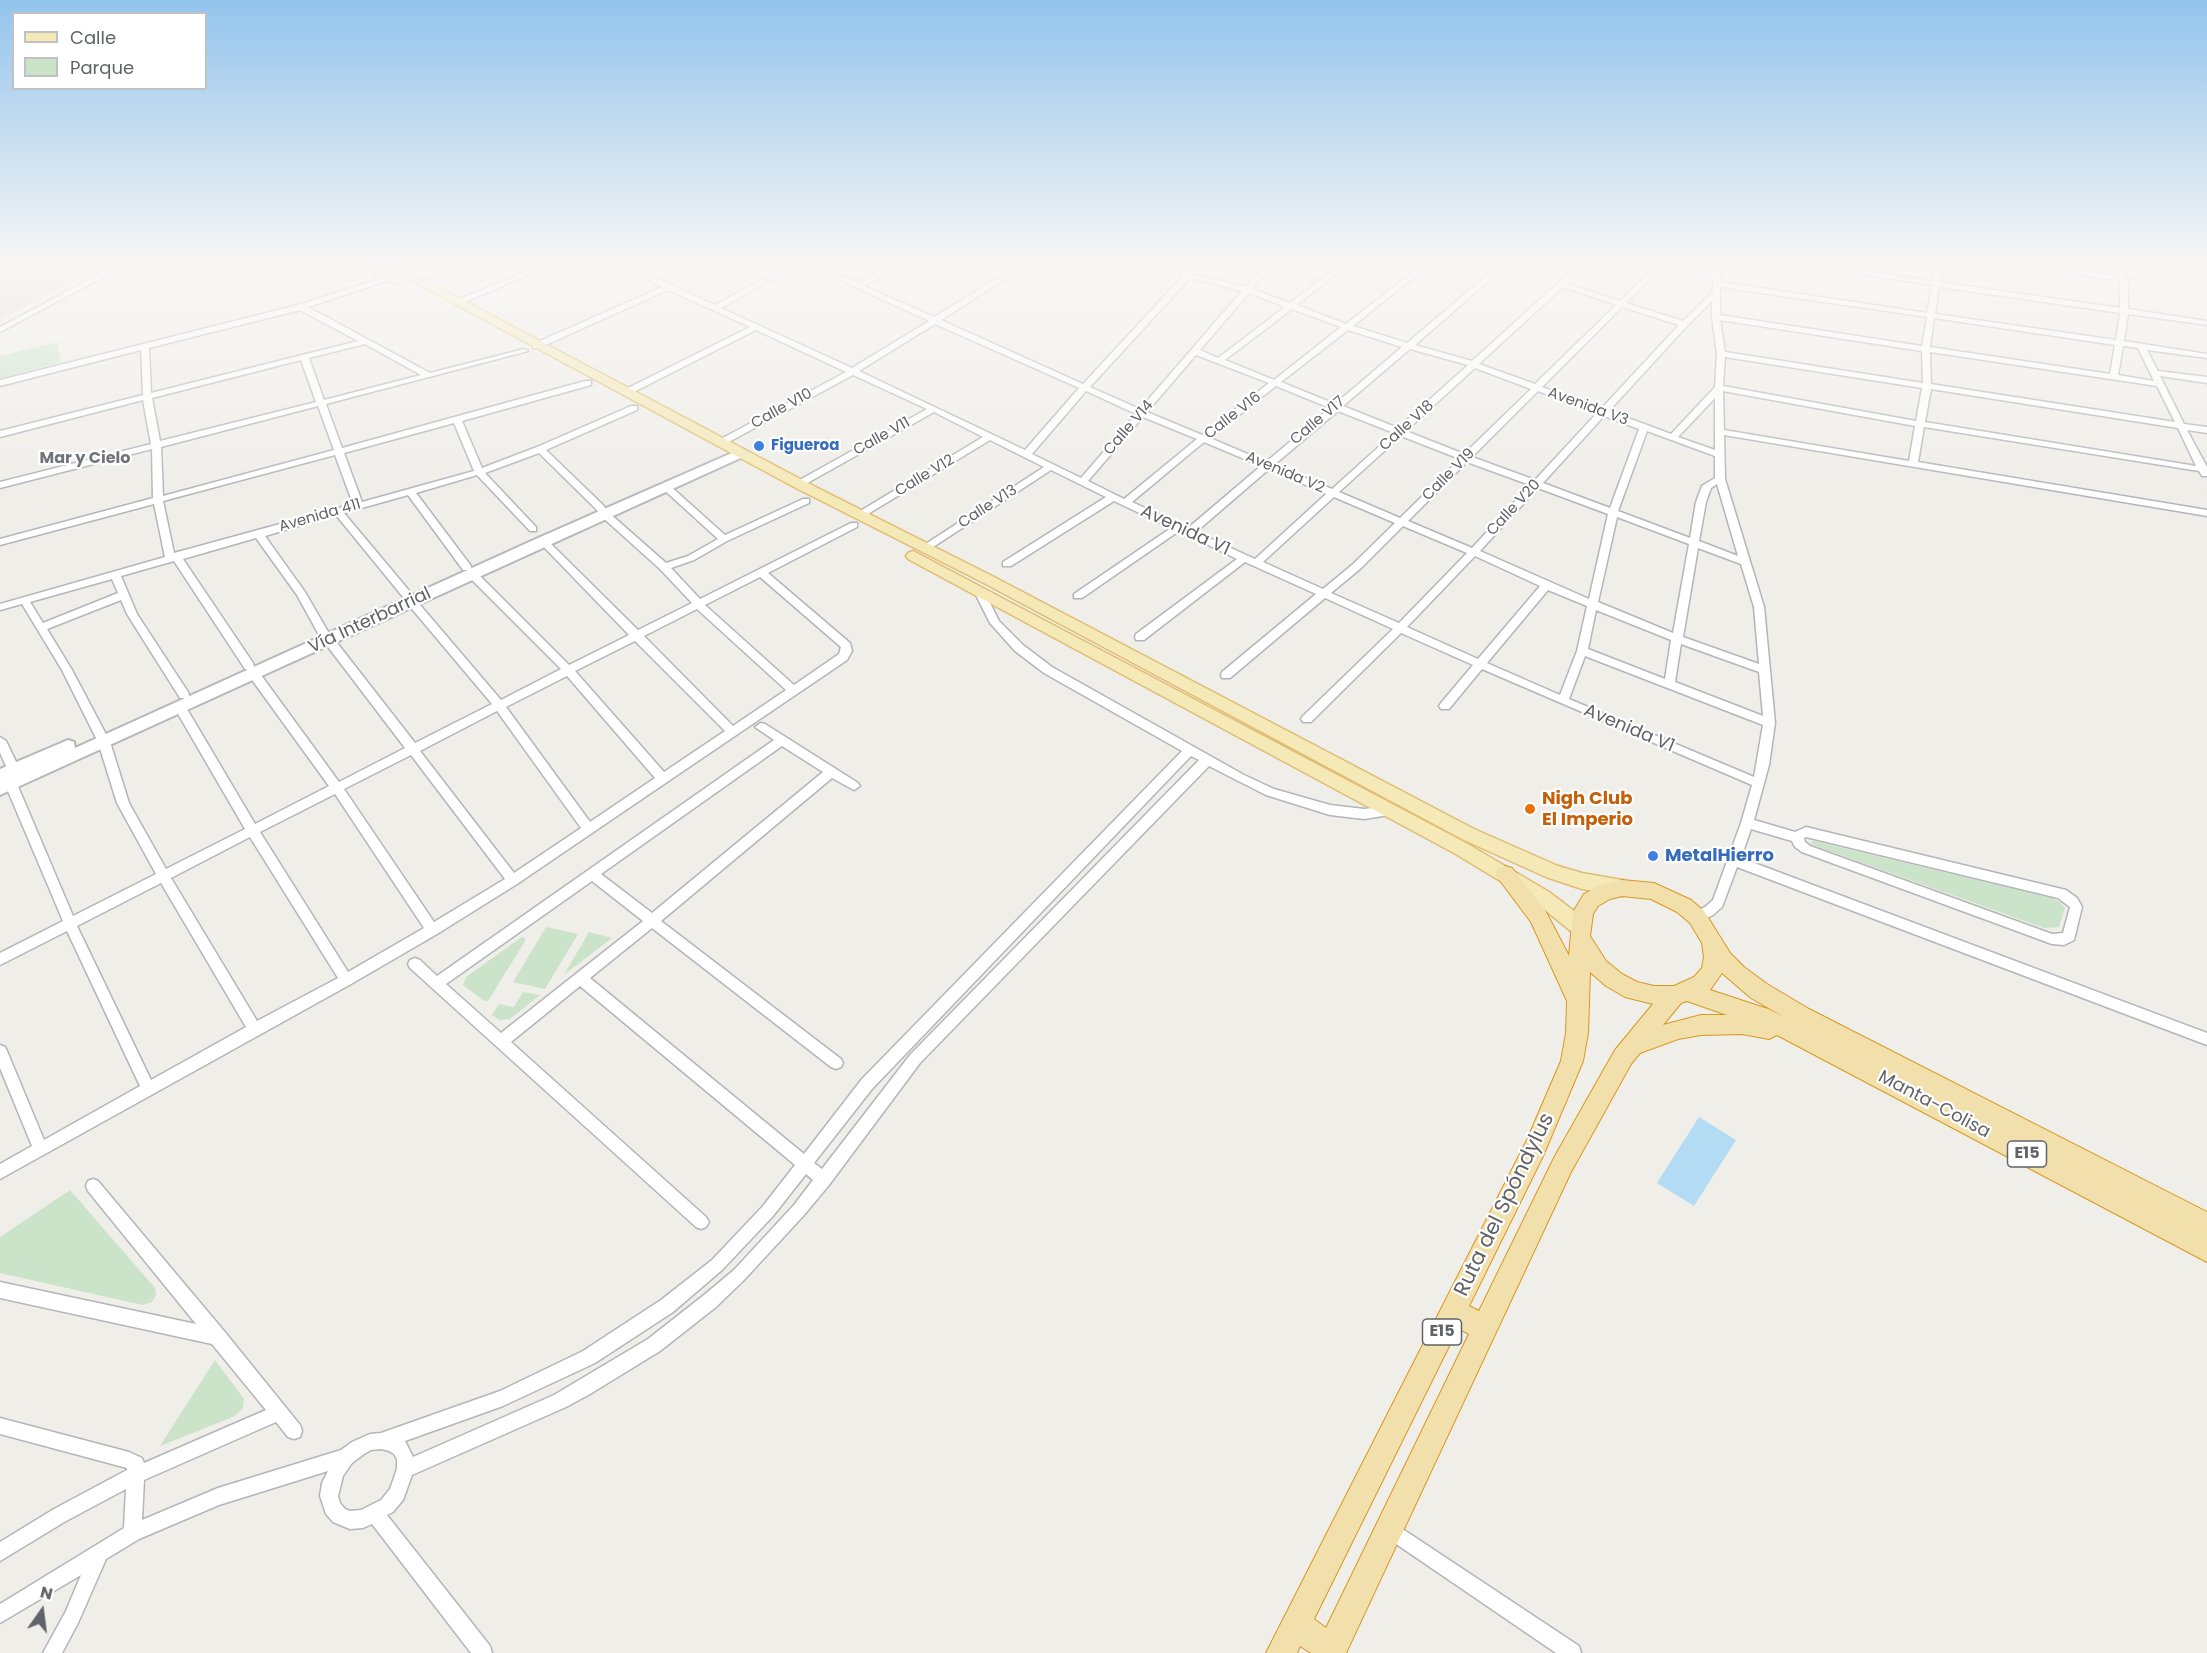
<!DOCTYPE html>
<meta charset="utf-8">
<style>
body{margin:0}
#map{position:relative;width:2207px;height:1653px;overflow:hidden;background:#f0eee9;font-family:Poppins,sans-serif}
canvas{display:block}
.legend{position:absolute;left:12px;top:12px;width:195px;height:78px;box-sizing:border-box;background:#fff;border:2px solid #bfc1c2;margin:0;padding:8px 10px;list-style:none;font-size:18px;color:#606367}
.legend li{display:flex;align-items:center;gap:12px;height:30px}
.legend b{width:30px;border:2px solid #bfc1c2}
.north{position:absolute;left:12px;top:1581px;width:60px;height:60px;-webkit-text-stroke:4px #fff;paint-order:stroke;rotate:14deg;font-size:16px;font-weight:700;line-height:24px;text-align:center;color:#606367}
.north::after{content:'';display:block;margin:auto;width:21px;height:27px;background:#606367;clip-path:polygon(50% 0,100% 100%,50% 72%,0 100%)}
</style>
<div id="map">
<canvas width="2207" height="1653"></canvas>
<ul class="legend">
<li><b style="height:8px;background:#f5e9b8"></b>Calle</li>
<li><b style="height:16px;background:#cae3c9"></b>Parque</li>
</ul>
<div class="north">N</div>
</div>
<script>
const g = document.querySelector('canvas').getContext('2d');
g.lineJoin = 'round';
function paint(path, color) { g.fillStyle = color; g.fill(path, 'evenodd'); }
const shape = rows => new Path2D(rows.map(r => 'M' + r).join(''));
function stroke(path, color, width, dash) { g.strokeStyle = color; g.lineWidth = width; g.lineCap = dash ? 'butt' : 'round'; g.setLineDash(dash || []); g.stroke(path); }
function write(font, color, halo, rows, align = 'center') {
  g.font = font + ' Poppins,sans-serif'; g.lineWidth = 4.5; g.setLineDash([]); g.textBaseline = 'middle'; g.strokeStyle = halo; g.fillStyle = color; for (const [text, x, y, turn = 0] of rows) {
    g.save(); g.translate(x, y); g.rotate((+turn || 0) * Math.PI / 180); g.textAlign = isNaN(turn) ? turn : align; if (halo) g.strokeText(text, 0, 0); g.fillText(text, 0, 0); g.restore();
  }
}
const industrial = shape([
 [0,264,106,264,0,320]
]);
const green = shape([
 [57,342,61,362,0,378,0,356],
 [1813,841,2052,898,2061,903,2065,908,2059,927,2044,928,1813,845,1810,842],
 [546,927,578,934,545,989,513,982],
 [589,932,612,938,565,974,565,973],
 [522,937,525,938,525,941,488,1001,484,1001,463,985,466,977],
 [523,992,540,995,510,1019,499,1020,492,1015,499,1004,514,1007],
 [70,1190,155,1288,156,1295,152,1302,143,1305,0,1273,0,1237],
 [215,1360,244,1399,243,1408,235,1416,160,1446]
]);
const water = shape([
 [1699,1117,1736,1140,1694,1206,1657,1183]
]);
const minor = shape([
 [118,264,128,264,0,332,0,327,118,264],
 [544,264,555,264,460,304,453,302,544,264],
 [616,264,626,264,715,305,790,264,799,264,721,308,852,368,929,321,805,264,815,264,858,283,893,264,902,264,864,286,934,317,1020,264,1029,264,941,320,1083,384,1183,276,1143,264,1157,264,1186,272,1193,264,1201,264,1193,274,1246,287,1266,264,1273,264,1252,289,1290,303,1341,264,1349,264,1297,305,1346,324,1423,264,1431,264,1353,326,1407,343,1500,264,1508,264,1415,345,1472,361,1579,264,1587,264,1567,284,1620,301,1656,264,1664,264,1626,303,1683,321,1713,292,1713,277,1676,264,1688,264,1713,273,1713,264,1721,264,1721,282,1927,313,1932,285,1797,264,1819,264,1933,281,1935,264,1943,264,1940,282,2120,308,2120,281,2014,264,2037,264,2119,276,2113,264,2121,264,2128,279,2128,309,2207,321,2207,325,2128,314,2124,341,2207,354,2207,358,2147,350,2158,371,2207,377,2207,383,2160,376,2184,424,2207,427,2207,433,2187,430,2207,467,2207,476,2202,476,2199,471,1924,427,1918,462,2207,510,2207,516,1724,435,1725,479,1764,607,1775,723,1769,765,1754,820,1795,832,1806,827,2066,890,2077,898,2082,907,2074,940,2064,945,2052,944,1802,852,1795,847,1792,841,1751,829,1741,858,2207,1033,2207,1045,1737,867,1722,907,1713,915,1701,921,1697,922,1693,921,1691,917,1693,913,1705,907,1713,900,1741,823,1752,785,1482,669,1449,709,1441,709,1439,706,1441,703,1473,665,1401,633,1311,722,1303,722,1301,719,1303,716,1393,629,1325,598,1230,678,1222,678,1221,675,1222,672,1316,594,1245,562,1144,640,1136,640,1135,637,1136,634,1237,559,1179,531,1082,598,1074,598,1074,594,1171,528,1114,501,1011,566,1003,566,1003,562,1106,497,1051,470,927,551,921,551,921,547,1044,467,990,440,863,517,857,517,857,513,983,437,934,412,802,486,796,486,796,482,927,409,853,375,725,444,719,444,719,440,846,372,756,330,630,394,624,394,624,390,750,327,668,290,539,348,533,348,533,344,662,287,616,264],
 [1190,278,1242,291,1140,409,1090,387,1190,278],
 [1563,287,1616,305,1535,384,1479,364,1563,287],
 [1720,287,1927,317,1922,346,1720,315,1720,287],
 [1939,287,2120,313,2116,340,1935,314,1939,287],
 [1249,293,1285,307,1218,358,1200,350,1249,293],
 [1712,301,1712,317,1717,354,1715,387,1671,434,1609,411,1687,326,1712,301],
 [1622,307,1679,325,1601,409,1542,387,1622,307],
 [1292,309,1341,327,1274,380,1225,360,1292,309],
 [1934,318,2115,345,2110,374,1930,347,1934,318],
 [1720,320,1922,351,1923,383,1725,352,1720,320],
 [935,324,1079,388,1025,450,859,371,935,324],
 [1348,330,1402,347,1335,404,1281,382,1348,330],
 [2123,346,2138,348,2154,381,2118,375,2123,346],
 [1410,349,1468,365,1398,428,1343,406,1410,349],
 [1930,352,2157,386,2175,422,1931,384,1930,352],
 [1196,355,1269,383,1202,435,1147,412,1196,355],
 [1725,357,1922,388,1916,421,1723,386,1725,357],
 [1475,368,1531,389,1464,454,1406,431,1475,368],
 [1276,386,1330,408,1266,462,1210,438,1276,386],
 [1931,389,2178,428,2196,466,1925,422,1931,389],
 [1086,391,1136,414,1081,478,1032,454,1086,391],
 [1538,391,1597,413,1535,480,1472,457,1538,391],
 [1723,391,1915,426,1909,461,1724,430,1723,391],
 [1715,398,1715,450,1678,437,1715,398],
 [1338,411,1394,433,1332,489,1274,465,1338,411],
 [1604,416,1639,429,1610,508,1543,483,1604,416],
 [1143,417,1197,439,1124,499,1088,481,1143,417],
 [1647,431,1715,456,1715,478,1702,486,1696,502,1690,538,1618,511,1647,431],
 [1401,436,1460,459,1400,518,1339,492,1401,436],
 [1204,442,1261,466,1188,528,1132,502,1204,442],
 [1467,462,1530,485,1472,548,1408,521,1467,462],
 [1269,469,1326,494,1255,559,1196,532,1269,469],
 [1717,484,1738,556,1699,541,1706,502,1711,488,1717,484],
 [1538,488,1608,514,1589,599,1480,551,1538,488],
 [1334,497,1395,523,1352,565,1323,589,1263,562,1334,497],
 [1617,517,1689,544,1673,633,1598,602,1617,517],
 [1403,526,1467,553,1399,623,1331,593,1360,569,1403,526],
 [1698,548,1741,564,1754,607,1759,664,1683,637,1698,548],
 [1475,556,1540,586,1478,659,1407,627,1475,556],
 [1548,590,1587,606,1577,651,1560,695,1487,663,1548,590],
 [1596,610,1671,640,1665,679,1588,649,1596,610],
 [1681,644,1759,672,1763,716,1675,682,1681,644],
 [1585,656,1763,725,1754,777,1569,699,1585,656],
 [1806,837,2058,898,2070,907,2063,933,2052,934,1810,846,1805,842,1804,838,1806,837],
 [401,272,408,274,308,307,430,373,524,349,528,351,326,404,342,448,585,381,591,381,591,385,462,421,482,468,537,447,631,406,637,406,637,410,546,450,603,505,608,512,666,563,688,556,718,539,662,488,662,484,668,484,725,535,803,499,809,499,809,503,727,541,694,560,671,568,700,599,851,523,857,523,857,527,768,573,850,643,852,651,847,660,667,782,517,884,437,934,351,984,0,1179,0,1164,32,1146,0,1068,0,1045,5,1047,7,1051,44,1140,140,1086,67,931,0,965,0,953,63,921,5,784,7,781,11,780,17,784,73,916,156,874,117,803,98,742,62,670,22,604,0,610,0,604,165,557,154,504,0,545,0,539,153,498,152,449,0,488,0,482,151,444,143,400,0,437,0,431,143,395,141,350,0,386,0,380,298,305,401,272],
 [300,310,358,341,151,393,149,348,300,310],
 [365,344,421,375,324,400,309,358,365,344],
 [301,360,316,402,160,441,152,398,301,360],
 [318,406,334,450,163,496,161,447,318,406],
 [454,423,474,471,362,502,344,453,454,423],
 [539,453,596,509,601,516,660,569,692,603,638,630,546,539,540,539,540,543,629,635,569,665,477,573,469,573,469,577,561,669,501,700,415,599,407,599,407,603,492,704,415,743,327,630,305,592,265,536,336,515,403,597,411,597,411,593,344,513,408,495,463,570,471,570,471,566,416,493,477,475,530,531,536,531,536,527,485,473,539,453],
 [335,455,353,504,174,553,163,501,335,455],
 [256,538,297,595,319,635,405,748,339,782,258,671,250,671,249,674,250,677,329,786,255,824,184,704,176,704,174,707,245,829,166,869,129,803,110,742,72,670,47,629,121,600,127,614,180,698,188,698,189,695,188,692,137,614,121,576,174,561,245,669,249,670,253,669,254,666,253,663,183,559,256,538],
 [760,577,841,647,839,654,794,685,705,605,760,577],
 [112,579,118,593,43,623,30,602,112,579],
 [697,609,786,690,733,726,644,636,697,609],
 [635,641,725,731,664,772,575,671,635,641],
 [567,676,655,778,590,822,506,707,567,676],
 [497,711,581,828,514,873,420,751,497,711],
 [411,755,505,879,434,922,344,789,411,755],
 [335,794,424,928,348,972,260,832,335,794],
 [250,837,338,978,257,1021,171,878,250,837],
 [161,883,246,1027,151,1080,77,926,161,883],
 [979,588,984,591,999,621,1023,645,1052,667,1244,775,1274,789,1330,805,1364,809,1391,806,1395,808,1397,811,1395,814,1364,819,1330,815,1266,795,1209,766,920,1063,829,1185,804,1215,744,1280,716,1307,660,1351,590,1394,566,1407,412,1475,403,1500,393,1512,387,1515,490,1646,492,1653,471,1653,372,1524,363,1528,350,1529,333,1522,326,1514,320,1496,322,1483,328,1471,219,1505,139,1539,106,1559,78,1623,62,1653,43,1653,66,1611,81,1575,0,1623,0,1604,124,1528,126,1489,66,1521,0,1561,0,1542,54,1509,127,1470,127,1468,0,1434,0,1418,129,1452,142,1458,144,1463,266,1410,212,1344,0,1298,0,1282,196,1324,88,1191,86,1186,88,1181,93,1179,98,1181,224,1331,300,1425,302,1431,300,1437,294,1439,288,1437,276,1422,144,1480,142,1520,218,1488,341,1450,352,1442,370,1434,381,1433,500,1391,583,1351,661,1300,712,1260,763,1206,795,1165,580,986,511,1042,706,1217,709,1222,706,1227,701,1229,696,1227,410,968,408,964,410,960,415,958,420,960,437,976,774,740,755,727,761,723,765,724,858,783,860,786,854,790,832,778,661,921,841,1059,843,1063,841,1067,836,1069,831,1067,652,928,590,978,804,1154,862,1079,1182,751,1044,673,1015,651,990,623,974,591,979,588],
 [782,746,823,772,652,913,601,874,782,746],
 [1191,756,1199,760,910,1055,822,1169,814,1163,872,1089,1191,756],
 [592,881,643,921,501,1033,446,984,592,881],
 [806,1174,813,1180,794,1205,734,1270,704,1295,648,1339,554,1395,413,1457,405,1441,503,1406,595,1363,673,1312,722,1270,773,1216,806,1174],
 [381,1449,389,1451,394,1454,397,1459,397,1469,390,1489,381,1500,361,1510,350,1511,345,1509,340,1503,338,1496,343,1476,352,1463,364,1454,371,1450,381,1449],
 [0,737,6,741,20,770,18,773,14,774,8,770,0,753,0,737],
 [1389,1520,1579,1646,1581,1653,1556,1653,1383,1535,1380,1529,1383,1523,1389,1520]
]);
const secondary = shape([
 [741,449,745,450,747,453,745,456,0,795,0,769,68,740,74,742,75,748,538,538,741,449]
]);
const primary = shape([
 [361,264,375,264,402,281,396,284,392,283,361,264],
 [381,264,395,264,804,481,994,577,1474,829,1558,866,1582,873,1622,880,1629,883,1631,888,1629,893,1622,896,1582,889,1546,877,1462,839,984,583,794,487,381,264],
 [913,551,1466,843,1549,892,1586,920,1589,926,1586,932,1579,934,1572,932,1535,902,1454,853,908,559,906,556,908,553,913,551]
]);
const trunk = shape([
 [1505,866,1512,868,1545,910,1569,956,1573,912,1584,894,1598,886,1622,880,1654,883,1691,900,1704,911,1730,953,1744,967,1767,984,1809,1009,2207,1212,2207,1262,1777,1035,1769,1039,1742,1034,1701,1035,1678,1039,1640,1053,1631,1064,1571,1172,1346,1653,1311,1653,1300,1646,1297,1653,1266,1653,1527,1140,1561,1061,1566,1033,1567,1001,1531,922,1495,874,1498,868,1505,866],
 [1622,896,1651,899,1677,912,1690,923,1702,943,1704,957,1702,968,1694,977,1674,986,1654,986,1637,982,1622,974,1606,961,1590,936,1593,914,1598,906,1610,899,1622,896],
 [1590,972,1606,986,1625,997,1653,1004,1615,1050,1555,1156,1479,1311,1469,1306,1543,1156,1583,1061,1588,1033,1590,972],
 [1722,973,1751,998,1784,1017,1768,1009,1710,990,1722,973],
 [1687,1001,1727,1015,1701,1015,1663,1025,1681,1003,1687,1001],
 [1458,1328,1469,1334,1326,1628,1314,1619,1458,1328]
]);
const markers = [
 [759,446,6,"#3f7fe0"],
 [1530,809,6,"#e8710a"],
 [1653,856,6,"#3f7fe0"]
];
const farStreetnames = [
 ["Avenida V3",1588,407,20],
 ["Calle V10",782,409,-29],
 ["Calle V16",1233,416,-38],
 ["Calle V17",1318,421,-40],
 ["Calle V18",1407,426,-42],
 ["Calle V14",1129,428,-49],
 ["Calle V11",882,437,-29],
 ["Avenida V2",1285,473,23],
 ["Calle V19",1449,475,-45],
 ["Calle V12",925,476,-31],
 ["Calle V13",988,507,-33],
 ["Calle V20",1514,508,-47],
 ["Avenida 411",320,516,-16]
];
const farShopnames = [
 ["Figueroa",771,446]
];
const farNeighbourhoodnames = [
 ["Mar y Cielo",85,459]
];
const shields = [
 [2027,1154,39],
 [1442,1332,39]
];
const shieldNames = [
 ["E15",2027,1154],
 ["E15",1442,1332]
];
const streetNames = [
 ["Avenida V1",1185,531,25],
 ["Vía Interbarrial",370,621,-25],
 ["Avenida V1",1629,729,23],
 ["Manta-Colisa",1934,1105,28]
];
const foodNames = [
 ["Nigh Club",1542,799],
 ["El Imperio",1542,820]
];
const shopNames = [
 ["MetalHierro",1665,856]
];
const nearStreetnames = [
 ["Ruta del Spóndylus",1505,1205,-64]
];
paint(industrial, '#dfdddb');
paint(green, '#cae3c9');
paint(water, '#b4dbf4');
stroke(minor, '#b3b5b9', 3);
stroke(secondary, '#b5b7bb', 4);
stroke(primary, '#e0bc72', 3);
stroke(trunk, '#d9981f', 2);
paint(minor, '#fff');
paint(secondary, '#fff');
paint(primary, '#f5e9b8');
paint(trunk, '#f2e0ac');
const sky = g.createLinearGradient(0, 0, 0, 496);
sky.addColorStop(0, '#93c4ed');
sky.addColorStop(0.53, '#f8f7f5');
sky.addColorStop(1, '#f8f7f500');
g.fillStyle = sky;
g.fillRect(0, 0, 2207, 496);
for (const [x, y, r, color] of markers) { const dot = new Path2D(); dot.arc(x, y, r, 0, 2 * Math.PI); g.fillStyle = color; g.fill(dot); stroke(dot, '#fff', 2); }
write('15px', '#606367', '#fff', farStreetnames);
write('bold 15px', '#366cbe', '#fff', farShopnames, 'left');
write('bold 16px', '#717578', '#fff', farNeighbourhoodnames);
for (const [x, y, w] of shields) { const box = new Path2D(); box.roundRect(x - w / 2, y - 13, w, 26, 4.5); g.fillStyle = '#fff'; g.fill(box); stroke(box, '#606367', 1.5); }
write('bold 16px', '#606367', null, shieldNames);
write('18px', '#606367', '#fff', streetNames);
write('bold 18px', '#c56008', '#fff', foodNames, 'left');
write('bold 18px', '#366cbe', '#fff', shopNames, 'left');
write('21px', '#606367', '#fff', nearStreetnames);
</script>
